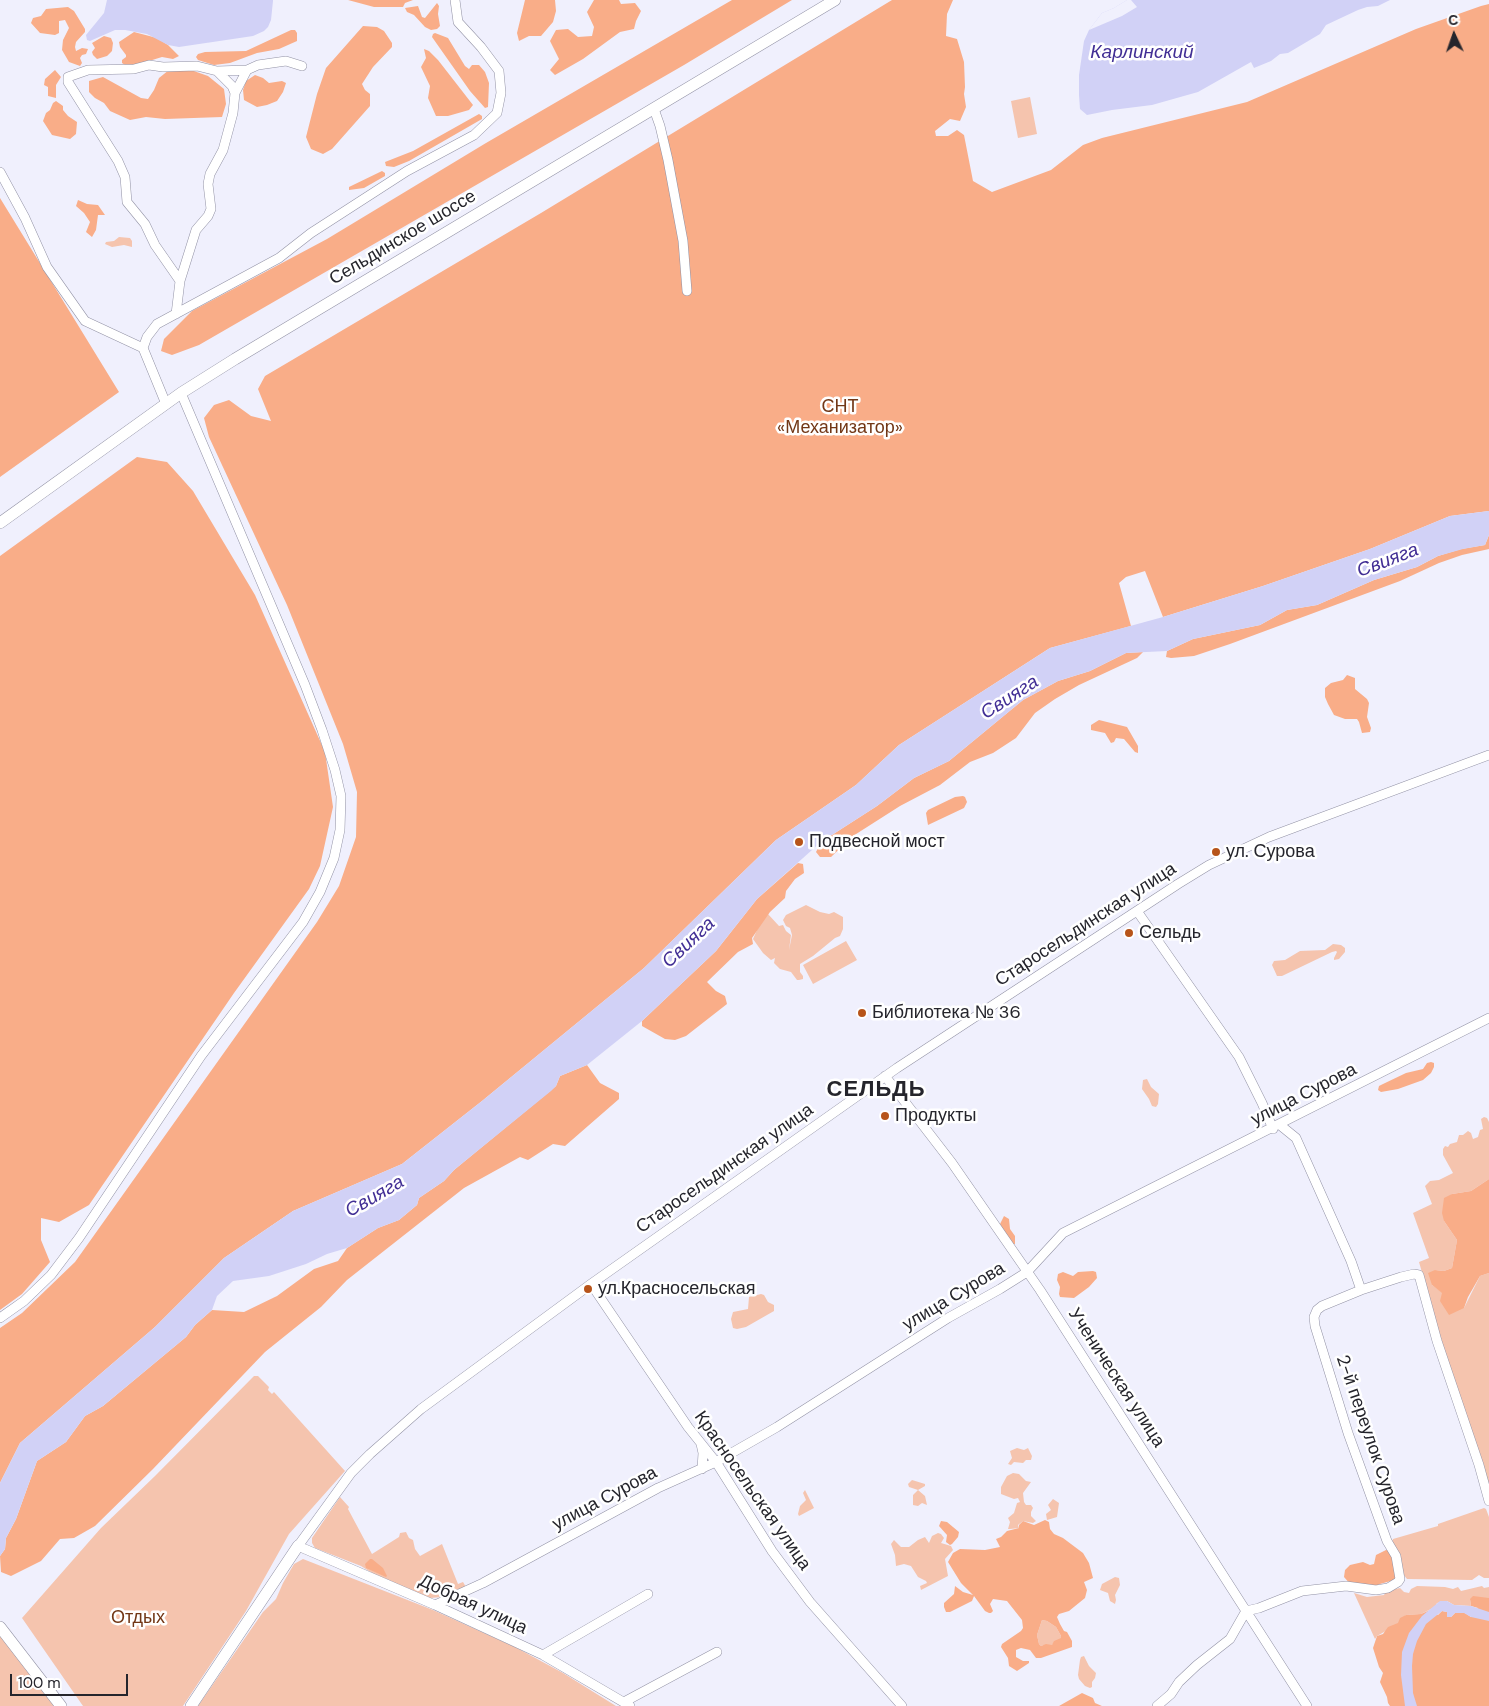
<!DOCTYPE html>
<meta charset="utf-8">
<style>
body{margin:0}
#map{position:relative;width:1489px;height:1706px;overflow:hidden;background:#f0f0fd;font-family:"DM Sans",sans-serif}
canvas{display:block}
.north{position:absolute;left:1429px;top:10px;width:50px;height:50px;-webkit-text-stroke:4px #fff;paint-order:stroke;rotate:357deg;font-size:14px;font-weight:700;line-height:20px;text-align:center;color:#25252c}
.north::after{content:'';display:block;margin:auto;width:18px;height:22px;background:#25252c;clip-path:polygon(50% 0,100% 100%,50% 72%,0 100%)}
.scale{position:absolute;left:10px;top:1674px;width:118px;height:22px;box-sizing:border-box;border:2px solid #25252c;border-top:0;padding-left:6px;font-size:15px;line-height:18px;white-space:nowrap;color:#25252c;-webkit-text-stroke:4px #fff;paint-order:stroke}
</style>
<div id="map">
<canvas width="1489" height="1706"></canvas>
<div class="north">С</div>
<div class="scale">100 m</div>
</div>
<script>
const g = document.querySelector('canvas').getContext('2d');
g.lineJoin = 'round';
function paint(path, color) { g.fillStyle = color; g.fill(path, 'evenodd'); }
const shape = rows => new Path2D(rows.map(r => 'M' + r).join(''));
function stroke(path, color, width, dash) { g.strokeStyle = color; g.lineWidth = width; g.lineCap = dash ? 'butt' : 'round'; g.setLineDash(dash || []); g.stroke(path); }
function write(font, color, halo, rows, align = 'center') {
  g.font = font + ' "DM Sans",sans-serif'; g.lineWidth = 5; g.setLineDash([]); g.textBaseline = 'middle'; g.strokeStyle = halo; g.fillStyle = color; for (const [text, x, y, turn = 0] of rows) {
    g.save(); g.translate(x, y); g.rotate((+turn || 0) * Math.PI / 180); g.textAlign = isNaN(turn) ? turn : align; if (halo) g.strokeText(text, 0, 0); g.fillText(text, 0, 0); g.restore();
  }
}
const green = shape([
 [1030,97,1037,134,1018,138,1011,101],
 [119,237,130,238,132,241,132,247,124,245,112,247,105,244,106,242,114,241],
 [806,905,820,912,829,914,834,912,843,917,843,929,840,936,835,938,813,956,800,964,800,972,803,976,803,979,799,980,797,980,791,972,780,969,774,963,775,958,771,960,763,953,753,939,761,921,768,914,779,926,783,925,786,931,791,935,789,950,792,935,790,928,786,926,783,920,786,915],
 [846,941,857,960,813,984,803,965],
 [1333,944,1341,945,1345,948,1345,952,1339,959,1334,960,1334,958,1337,952,1336,951,1332,952,1282,976,1277,976,1272,965,1274,961,1285,960,1300,951,1325,950],
 [1147,1079,1151,1087,1159,1094,1158,1104,1156,1107,1152,1106,1149,1099,1142,1089,1143,1080],
 [1484,1117,1487,1118,1489,1122,1489,1179,1471,1191,1452,1194,1444,1221,1457,1240,1452,1268,1444,1271,1435,1270,1432,1285,1464,1308,1480,1276,1489,1273,1489,1491,1447,1360,1419,1262,1429,1258,1413,1213,1432,1204,1425,1186,1430,1181,1439,1180,1453,1173,1443,1155,1443,1149,1445,1146,1448,1147,1450,1144,1457,1142,1459,1135,1463,1135,1468,1131,1471,1133,1473,1139,1478,1137,1480,1130,1483,1129,1481,1119],
 [761,1294,764,1295,768,1302,774,1305,774,1311,746,1327,737,1329,733,1328,731,1319,733,1312,748,1309,749,1297],
 [254,1376,258,1376,269,1387,268,1390,272,1394,274,1392,345,1471,289,1534,246,1611,183,1706,83,1706,22,1618,101,1528,155,1476],
 [1017,1448,1024,1450,1028,1448,1032,1456,1031,1460,1026,1460,1023,1463,1014,1462,1011,1465,1008,1464,1012,1458,1010,1451],
 [1013,1473,1019,1474,1026,1481,1031,1482,1023,1493,1024,1502,1026,1505,1031,1505,1033,1508,1031,1512,1031,1516,1036,1521,1033,1523,1023,1521,1018,1525,1019,1528,1010,1529,1008,1529,1010,1522,1008,1518,1014,1513,1017,1503,1020,1502,1018,1498,1014,1499,1001,1494,1001,1487,1007,1476],
 [912,1480,925,1484,925,1486,918,1490,925,1496,927,1505,922,1503,918,1506,913,1505,913,1495,918,1490,909,1487,908,1484],
 [805,1490,814,1508,799,1516,798,1514,800,1506,806,1500,803,1493],
 [340,1497,349,1507,348,1509,372,1554,399,1537,400,1533,406,1532,409,1538,413,1540,415,1549,420,1556,442,1544,458,1584,463,1582,466,1587,442,1597,430,1598,372,1573,361,1566,315,1548,312,1543,312,1538],
 [1053,1499,1059,1503,1057,1517,1047,1520,1046,1514,1051,1510,1048,1505],
 [1484,1508,1486,1509,1489,1517,1489,1578,1484,1578,1479,1575,1472,1580,1407,1579,1403,1574,1398,1551,1392,1542,1393,1539,1438,1526,1438,1524],
 [938,1533,941,1534,944,1538,941,1543,951,1546,953,1550,945,1559,948,1576,921,1590,920,1586,927,1583,926,1581,918,1577,911,1566,904,1564,896,1566,895,1555,891,1544,894,1540,901,1547,909,1547,918,1540,925,1537,929,1543,932,1536],
 [303,1559,433,1610,515,1647,563,1673,616,1706,198,1706,263,1612,276,1599,283,1583,294,1564],
 [1115,1577,1119,1578,1120,1585,1115,1595,1116,1600,1115,1604,1110,1601,1108,1593,1100,1590,1102,1584],
 [1417,1586,1445,1587,1453,1589,1458,1587,1461,1591,1482,1586,1484,1588,1489,1587,1489,1598,1470,1599,1471,1606,1454,1605,1447,1601,1437,1603,1435,1607,1421,1614,1406,1615,1398,1624,1377,1636,1375,1639,1354,1593,1367,1597,1384,1595,1386,1591,1400,1588,1404,1592,1409,1593,1411,1589],
 [1042,1620,1047,1621,1056,1627,1061,1636,1061,1639,1052,1645,1044,1645,1041,1646,1039,1644,1037,1635],
 [0,1634,54,1706,0,1706],
 [1084,1656,1089,1666,1096,1673,1095,1678,1092,1682,1092,1687,1090,1688,1085,1686,1079,1679,1078,1675,1080,1660,1081,1657]
]);
const forest = shape([
 [348,0,413,0,405,3,403,7,374,7],
 [525,0,555,0,556,11,553,22,541,36,529,36,519,41,517,33],
 [594,0,619,0,621,4,635,3,641,11,636,21,634,29,620,32,583,59,555,75,550,70,559,59,550,41,556,30,568,29,578,37,592,36,594,27,587,12],
 [732,0,792,0,684,65,199,345,172,355,161,351,164,339,192,311,327,239,486,143],
 [892,0,953,0,947,14,946,36,957,39,964,62,965,87,964,94,966,107,960,121,950,119,935,131,936,136,948,136,957,130,964,135,973,181,992,192,1051,170,1083,145,1102,138,1247,102,1416,29,1481,6,1489,4,1489,511,1450,516,1370,549,1263,586,1163,617,1145,571,1126,577,1119,583,1131,626,1050,648,899,745,856,785,776,840,644,968,482,1101,402,1164,293,1211,224,1258,155,1327,20,1443,0,1483,0,1328,22,1313,75,1262,317,922,339,886,356,837,357,792,343,744,287,605,209,437,204,418,214,405,229,400,251,416,271,421,258,389,265,376,541,213],
 [437,3,439,6,438,14,440,26,437,29,431,30,425,27,414,15,407,12,405,8,418,6,422,17,425,18],
 [68,7,74,11,85,29,85,32,76,42,75,47,76,51,82,48,88,49,86,54,82,55,80,58,82,63,80,66,69,62,62,50,63,40,69,28,65,20,59,21,59,33,55,35,40,33,31,23,33,18,41,16,46,9],
 [363,26,377,27,384,31,392,43,392,47,373,67,362,84,365,90,370,94,370,106,332,149,323,154,311,149,306,137,317,94,326,68],
 [291,30,295,30,297,33,297,41,279,49,257,53,230,63,214,65,198,60,196,57,198,54,205,52,246,51],
 [134,32,157,38,168,45,179,56,173,59,162,57,136,65,125,65,122,63,122,60,126,57,126,55,120,47,119,42],
 [435,33,448,38,465,66,469,69,472,65,479,65,485,72,489,83,488,107,485,108,470,91,432,37,433,34],
 [104,36,111,38,113,43,112,51,107,56,97,59,93,55,92,52,95,48,92,43],
 [424,49,429,51,438,60,473,105,469,110,448,116,436,116,428,98,430,86,421,67,426,58],
 [55,70,61,77,56,85,56,98,48,96,48,87,44,85,45,79],
 [169,70,191,70,208,76,224,89,226,104,222,117,165,119,146,117,130,120,110,111,104,103,95,98,89,92,89,81,103,77,141,98,148,99,154,90,159,78],
 [255,75,263,78,269,83,282,81,286,83,283,92,277,101,267,105,257,107,244,100,243,90,246,81],
 [56,101,63,106,63,110,68,116,77,122,76,134,70,139,52,135,43,121,46,113,50,110,53,103],
 [479,114,482,116,482,119,409,161,394,167,386,166,385,162,413,151],
 [382,171,385,173,385,176,364,188,349,190,349,187],
 [0,198,119,392,0,477],
 [78,200,87,204,98,205,105,215,98,215,96,230,92,237,86,232,90,222,84,213,76,206],
 [137,457,167,462,193,491,255,595,325,752,333,807,320,866,309,889,234,993,89,1205,59,1222,41,1218,41,1240,50,1262,22,1294,0,1310,0,556],
 [1489,535,1489,549,1462,555,1439,563,1400,581,1230,644,1194,656,1171,658,1166,657,1167,651,1193,639,1260,625,1287,610,1317,605,1374,580,1417,567,1438,556,1461,549,1485,545],
 [1143,652,1137,658,1079,685,1055,699,1035,713,1016,738,993,753,970,762,940,785,900,806,853,836,831,857,820,857,816,852,821,842,877,806,914,778,949,761,1023,700,1058,681,1090,671,1126,653],
 [1347,675,1355,678,1355,689,1367,699,1369,703,1367,717,1371,728,1370,732,1362,733,1359,722,1357,719,1345,719,1334,715,1328,704,1325,697,1325,688,1331,683,1343,680],
 [1099,720,1127,727,1138,746,1138,753,1135,752,1124,739,1116,738,1114,742,1111,743,1105,733,1091,730,1091,725],
 [963,796,965,797,967,802,964,808,928,825,926,813,928,810,955,797],
 [798,863,803,864,804,873,795,879,786,891,785,898,770,912,752,938,753,944,738,952,707,982,716,991,725,996,727,1004,686,1036,675,1040,665,1039,642,1026,642,1021,716,951,757,899],
 [1431,1062,1434,1063,1434,1067,1431,1073,1423,1080,1398,1089,1381,1092,1378,1090,1379,1086,1383,1084,1406,1073,1423,1069,1427,1063],
 [587,1065,600,1083,619,1093,619,1099,565,1146,553,1144,528,1160,520,1157,464,1188,347,1280,321,1307,265,1352,153,1469,95,1526,74,1538,60,1539,41,1561,11,1576,1,1572,0,1556,5,1549,6,1538,16,1519,37,1461,66,1442,85,1416,103,1406,186,1337,195,1325,212,1310,244,1312,277,1296,314,1269,338,1261,347,1248,378,1228,399,1220,417,1205,419,1198,444,1181,454,1170,556,1086,560,1076],
 [1489,1179,1489,1273,1480,1276,1468,1297,1464,1308,1449,1315,1440,1301,1442,1293,1432,1285,1428,1273,1435,1270,1444,1271,1452,1268,1457,1240,1444,1221,1442,1213,1444,1198,1452,1194,1471,1191],
 [1004,1216,1009,1219,1010,1229,1015,1236,1015,1244,1012,1244,1000,1224],
 [1093,1271,1096,1272,1097,1278,1089,1287,1074,1298,1060,1297,1059,1294,1060,1287,1057,1280,1058,1274,1063,1272,1073,1276,1078,1272],
 [1045,1520,1049,1522,1050,1529,1054,1534,1063,1538,1083,1553,1089,1563,1093,1578,1084,1582,1087,1590,1085,1598,1069,1611,1059,1614,1057,1617,1060,1624,1064,1631,1067,1632,1072,1641,1072,1647,1041,1658,1036,1658,1030,1650,1021,1648,1016,1650,1016,1657,1023,1661,1029,1661,1029,1663,1017,1671,1009,1666,1008,1658,1001,1647,1002,1644,1021,1631,1023,1628,1022,1620,1007,1601,993,1599,990,1604,993,1611,991,1613,989,1613,985,1611,974,1596,972,1601,950,1612,946,1612,944,1607,944,1603,954,1594,955,1586,963,1592,973,1595,961,1583,948,1562,953,1553,960,1549,985,1550,1000,1547,996,1539,1001,1537,1007,1531,1019,1528,1019,1525,1023,1521,1034,1525],
 [1042,1620,1047,1621,1056,1627,1061,1636,1061,1638,1054,1641,1052,1645,1046,1644,1041,1646,1039,1644,1037,1635],
 [941,1521,947,1522,959,1532,958,1537,952,1544,950,1545,946,1542,947,1535,939,1526],
 [1386,1550,1391,1551,1396,1577,1394,1580,1380,1584,1372,1588,1351,1585,1344,1577,1345,1570,1350,1565,1363,1562,1370,1565,1374,1564,1376,1555],
 [370,1559,372,1559,383,1568,387,1576,386,1577,366,1568,365,1564],
 [1473,1596,1489,1598,1489,1706,1390,1706,1388,1703,1387,1697,1380,1682,1383,1673,1379,1667,1373,1648,1377,1636,1383,1634,1388,1627,1398,1623,1400,1618,1406,1615,1421,1614,1430,1610,1438,1615,1442,1611,1447,1612,1447,1617,1451,1617,1455,1613,1465,1613,1471,1617,1478,1608,1471,1606,1470,1599],
 [1082,1693,1093,1698,1095,1703,1102,1706,1059,1706]
]);
const water = shape([
 [107,0,273,0,273,1,271,20,268,27,264,31,253,36,179,47,168,45,147,34,125,30,115,30,90,41,87,40,86,35,104,13],
 [1127,0,1390,0,1378,6,1367,7,1358,10,1326,25,1320,34,1288,53,1280,54,1271,61,1254,68,1251,62,1198,92,1152,105,1112,110,1087,115,1080,109,1079,95,1079,75,1084,41,1089,30,1102,13,1114,8],
 [1489,511,1489,535,1485,545,1463,549,1438,556,1417,567,1374,580,1317,605,1287,610,1260,625,1193,639,1167,651,1126,653,1090,671,1058,681,1023,700,949,761,914,778,877,806,821,842,757,899,716,951,642,1021,587,1065,560,1076,556,1086,551,1091,454,1170,444,1181,419,1198,417,1205,399,1220,378,1228,347,1248,327,1254,306,1264,269,1276,233,1281,217,1296,212,1310,195,1325,186,1337,103,1406,85,1416,66,1442,37,1461,16,1519,6,1538,5,1549,0,1556,0,1483,20,1443,155,1327,224,1258,293,1211,402,1164,482,1101,644,968,776,840,856,785,899,745,1050,648,1163,617,1263,586,1370,549,1450,516],
 [1440,1601,1447,1601,1454,1605,1471,1606,1489,1612,1489,1621,1471,1617,1464,1613,1455,1613,1451,1617,1447,1617,1447,1612,1442,1611,1426,1624,1417,1641,1413,1654,1412,1666,1413,1693,1417,1706,1405,1706,1401,1675,1402,1652,1409,1633,1422,1616]
]);
const pier = shape([
 [1127,0,1131,0,1137,7,1122,16,1089,30,1102,13,1114,8]
]);
const street = shape([
 [217,71,232,86,235,93],
 [654,109,660,126,668,160,683,241,687,291],
 [0,172,25,218,47,267,85,321,143,348],
 [180,281,196,230,208,216,211,209,208,184,210,174,223,150,233,113,235,93,247,70,258,65,286,61,302,66],
 [176,314,180,281,155,245,145,224,127,202,125,177,118,161,68,82,68,77,88,70,134,69,149,65,163,67,197,66,217,71,247,70],
 [166,404,143,348,147,337,157,324,279,258,311,233,407,171,474,135,497,113,501,93,499,71,481,47,458,22,455,0],
 [1137,911,1239,1057,1262,1103,1273,1129],
 [885,1076,952,1163,1040,1290,1307,1706],
 [1280,1125,1296,1138,1351,1261,1361,1290],
 [591,1284,688,1427,716,1462,772,1551,810,1602,902,1706],
 [0,1318,24,1301,51,1275,79,1238,201,1056,303,922,320,892,334,858,340,830,341,796,335,770,322,730,305,685,181,393],
 [701,1444,703,1453,702,1469],
 [435,1605,483,1583,658,1488,716,1462,777,1427,948,1318,1000,1289,1027,1272,1063,1233,1489,1018],
 [543,1655,648,1594],
 [624,1702,717,1652],
 [630,1706,543,1655,435,1605,298,1546,351,1473,370,1454,421,1409,591,1284,897,1068,1178,884,1209,865,1269,837,1489,755],
 [1157,1706,1171,1694,1179,1682,1197,1665,1230,1639,1246,1611,1259,1608,1302,1591,1346,1586,1376,1590,1388,1588,1398,1582,1400,1579,1396,1556,1387,1541,1348,1433,1315,1326,1314,1317,1317,1310,1322,1306,1361,1290,1401,1277,1414,1274,1419,1275,1437,1341,1479,1465,1489,1501]
]);
const secondary = shape([
 [0,523,181,393,235,359,835,0],
 [0,1627,61,1706],
 [191,1706,298,1546]
]);
const markers = [
 [799,842,5,"#b7541a"],
 [1216,852,5,"#b7541a"],
 [1129,933,5,"#b7541a"],
 [862,1013,5,"#b7541a"],
 [885,1116,5,"#b7541a"],
 [588,1289,5,"#b7541a"]
];
const streetNames = [
 ["Сельдинское шоссе",403,238,-31],
 ["Старосельдинская улица",1086,925,-33],
 ["улица Сурова",1304,1095,-27],
 ["Старосельдинская улица",725,1169,-35],
 ["улица Сурова",954,1297,-31],
 ["Ученическая улица",1116,1378,57],
 ["2-й переулок Сурова",1370,1440,71],
 ["Красносельская улица",752,1491,55],
 ["улица Сурова",605,1499,-28],
 ["Добрая улица",473,1605,25]
];
const parkNames = [
 ["СНТ",840,407],
 ["«Механизатор»",840,428],
 ["Отдых",138,1618]
];
const poiNames = [
 ["Подвесной мост",809,842],
 ["ул. Сурова",1226,852],
 ["Сельдь",1139,933],
 ["Библиотека № 36",872,1013],
 ["Продукты",895,1116],
 ["ул.Красносельская",598,1289]
];
const waterNames = [
 ["Карлинский",1142,53],
 ["Свияга",1388,561,-21],
 ["Свияга",1010,698,-33],
 ["Свияга",689,943,-43],
 ["Свияга",375,1197,-30]
];
const districtNames = [
 ["СЕЛЬДЬ",876,1090]
];
paint(green, '#f5c4ae');
paint(forest, '#f9ad88');
paint(water, '#d1d1f6');
paint(pier, '#f0f0fd');
stroke(street, '#9292a5', 10);
stroke(secondary, '#9292a5', 12);
stroke(street, '#fff', 9);
stroke(secondary, '#fff', 11);
for (const [x, y, r, color] of markers) { const dot = new Path2D(); dot.arc(x, y, r, 0, 2 * Math.PI); g.fillStyle = color; g.fill(dot); stroke(dot, '#fff', 2); }
write('18px', '#25252c', '#fff', streetNames);
write('18px', '#723716', '#fff', parkNames);
write('18px', '#25252c', '#fff', poiNames, 'left');
write('italic 19px', '#422f95', '#fff', waterNames);
g.letterSpacing = '1px';
write('bold 22px', '#25252c', '#fff', districtNames);
g.letterSpacing = '0px';
</script>
